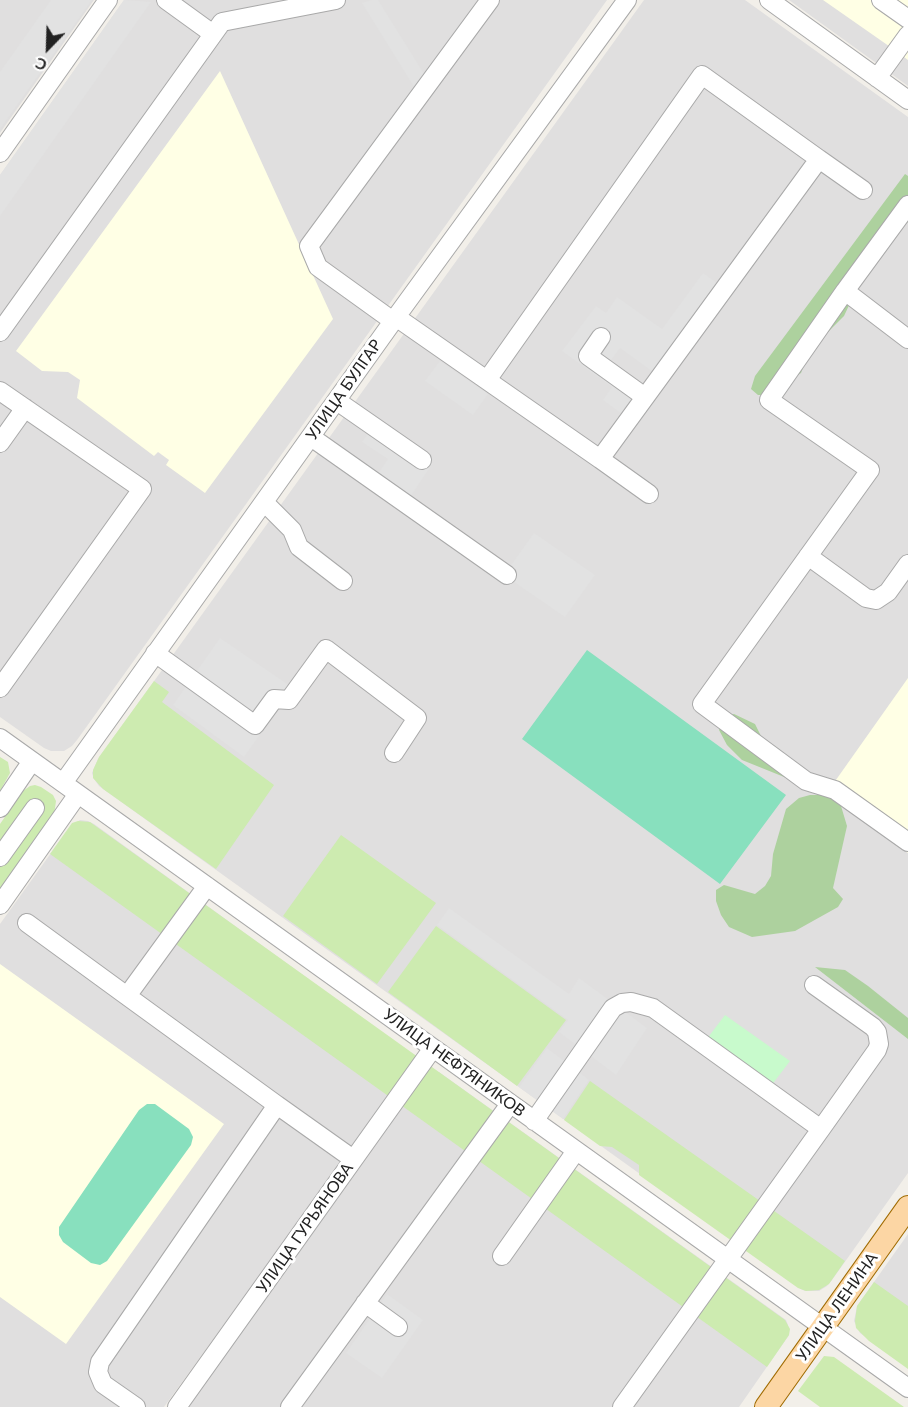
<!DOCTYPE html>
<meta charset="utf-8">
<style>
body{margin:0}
#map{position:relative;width:908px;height:1407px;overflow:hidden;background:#f2efe9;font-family:Lato,sans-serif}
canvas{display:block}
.north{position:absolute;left:18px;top:18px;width:60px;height:60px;-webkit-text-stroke:4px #fff;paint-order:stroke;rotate:203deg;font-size:16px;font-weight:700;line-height:24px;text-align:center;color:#222}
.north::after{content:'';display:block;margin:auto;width:21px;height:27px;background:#222;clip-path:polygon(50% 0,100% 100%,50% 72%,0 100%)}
</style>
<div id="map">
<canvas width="908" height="1407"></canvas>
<div class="north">С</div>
</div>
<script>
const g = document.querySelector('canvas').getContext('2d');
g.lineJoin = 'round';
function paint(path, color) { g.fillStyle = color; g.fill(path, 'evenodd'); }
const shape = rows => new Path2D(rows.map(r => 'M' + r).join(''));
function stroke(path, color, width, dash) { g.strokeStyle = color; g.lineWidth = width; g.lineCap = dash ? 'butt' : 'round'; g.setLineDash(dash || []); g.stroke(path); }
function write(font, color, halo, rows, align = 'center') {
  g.font = font + ' Lato,sans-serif'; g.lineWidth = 6; g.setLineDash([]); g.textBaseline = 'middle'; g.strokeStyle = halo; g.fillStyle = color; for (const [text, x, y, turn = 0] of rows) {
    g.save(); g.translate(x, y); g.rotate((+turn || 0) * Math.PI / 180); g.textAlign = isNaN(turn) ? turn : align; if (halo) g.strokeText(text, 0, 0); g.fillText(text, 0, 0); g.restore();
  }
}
const residential = shape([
 [0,0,94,0,0,133],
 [124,0,607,0,77,740,72,746,64,751,51,751,44,748,0,717,0,175],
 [644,0,745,0,908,117,908,1173,832,1280,827,1286,819,1291,805,1291,799,1288,99,786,94,779,92,773,98,759],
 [789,0,908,0,908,86],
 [80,820,88,821,94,824,408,1051,408,1072,164,1407,0,1407,0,924,69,828],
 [439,1072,786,1320,788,1325,789,1335,739,1407,187,1407,420,1080],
 [908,1234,908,1368,860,1333,854,1321,857,1306]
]);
const education = shape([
 [823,0,908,0,908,60,896,51],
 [220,71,333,319,205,493,166,465,169,460,158,452,154,456,77,398,80,380,68,372,42,371,16,351],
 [908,678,908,853,826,794],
 [0,964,224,1124,66,1344,0,1297]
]);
const grass = shape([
 [154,681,169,692,162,702,274,785,216,869,103,789,93,778,93,770,99,757],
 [0,757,8,762,10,773,0,791],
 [35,785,41,787,53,795,56,801,54,815,0,891,0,824,23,791,30,786],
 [78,821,90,822,785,1320,790,1329,789,1335,767,1367,50,854,72,823],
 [341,835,436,903,377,984,283,916],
 [436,926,566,1020,517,1086,388,992],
 [590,1081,845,1261,829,1284,819,1290,806,1291,798,1288,639,1175,639,1165,612,1147,600,1146,564,1120],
 [874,1282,908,1306,908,1369,869,1341,856,1328,855,1321,857,1306],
 [824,1356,834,1357,904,1407,820,1407,798,1391]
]);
const forest = shape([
 [905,174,908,176,908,222,880,239,844,316,809,351,801,373,765,395,758,395,751,389,755,376],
 [734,714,755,724,762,738,779,749,804,772,804,785,742,760,727,745,719,730,723,717],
 [810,795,826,795,841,806,847,826,833,888,843,899,838,907,795,931,752,937,729,927,721,915,716,901,716,890,724,885,755,894,765,886,771,876,773,854,786,809,799,798],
 [815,967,845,970,868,986,908,1018,908,1039]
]);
const park = shape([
 [725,1015,790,1061,771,1086,706,1040]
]);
const pitch = shape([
 [587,650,786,795,720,884,522,739],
 [147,1104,155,1104,189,1129,193,1137,191,1145,107,1261,100,1265,91,1263,63,1242,59,1235,59,1227,139,1110]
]);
const parking = shape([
 [51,0,92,0,0,129,0,72],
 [124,0,151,2,0,216,0,175],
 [372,0,378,0,426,77,416,90,362,3],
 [703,273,717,283,653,372,620,348,609,363,642,387,622,414,603,400,612,387,562,351,596,306,606,313,617,297,662,329],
 [440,361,488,394,473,415,425,381],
 [375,423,433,463,410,497,377,475,388,459,362,442],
 [534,533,595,575,565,617,504,575],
 [220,638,293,688,244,757,173,705],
 [449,908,569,994,579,978,647,1028,616,1075,559,1032,568,1020,437,925],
 [547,1048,589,1080,563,1119,519,1087],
 [387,1294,423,1320,382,1378,346,1353]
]);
const minor = shape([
 [166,0,213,34],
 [769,0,908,100],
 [881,0,908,19],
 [877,78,908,35],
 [0,153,108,0],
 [819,159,863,190],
 [908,205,845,291,769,400,870,470,702,704,806,781,835,790,908,842],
 [845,291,908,339],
 [396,317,600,459,819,159,702,75,487,380],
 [393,321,318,267,309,246,490,0],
 [0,332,222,22,336,0],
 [601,337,588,356,645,397],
 [0,391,142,489,0,688],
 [337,401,422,460],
 [311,437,507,575],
 [0,443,25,408],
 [600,459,649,494],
 [264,502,292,530,299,547,343,581],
 [808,556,866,598,876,600,888,592,908,564],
 [155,653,255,725,274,699,289,700,326,649,417,718,394,753],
 [0,738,908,1388],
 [63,783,396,317,627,0],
 [0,808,32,761],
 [0,857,35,808],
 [0,905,78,794],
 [27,923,127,996],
 [814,985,873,1027,877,1032,879,1044,877,1050,821,1129],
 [277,1105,353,1159],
 [534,1121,613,1008,622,1003,631,1002,653,1008,821,1129,622,1407],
 [502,1256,576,1151],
 [365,1303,398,1327],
 [136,1407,103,1384,98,1372,100,1362,277,1105,127,996,207,886],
 [177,1407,433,1048],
 [290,1407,510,1104]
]);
const major = shape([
 [766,1407,908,1207]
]);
const streetNames = [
 ["УЛИЦА БУЛГАР",344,390,-55],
 ["УЛИЦА НЕФТЯНИКОВ",454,1063,36],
 ["УЛИЦА ГУРЬЯНОВА",305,1228,-55],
 ["УЛИЦА ЛЕНИНА",837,1307,-55]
];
paint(residential, '#e0dfdf');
paint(education, '#ffffe5');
paint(grass, '#cdebb0');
paint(forest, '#add19e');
paint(park, '#c8facc');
paint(pitch, '#88e0be');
paint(parking, '#e2e2e2');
stroke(minor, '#a9a9a9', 20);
stroke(major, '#a06b00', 24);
stroke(minor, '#fff', 18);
stroke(major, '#fcd6a4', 22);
write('16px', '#222', '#fff', streetNames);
</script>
